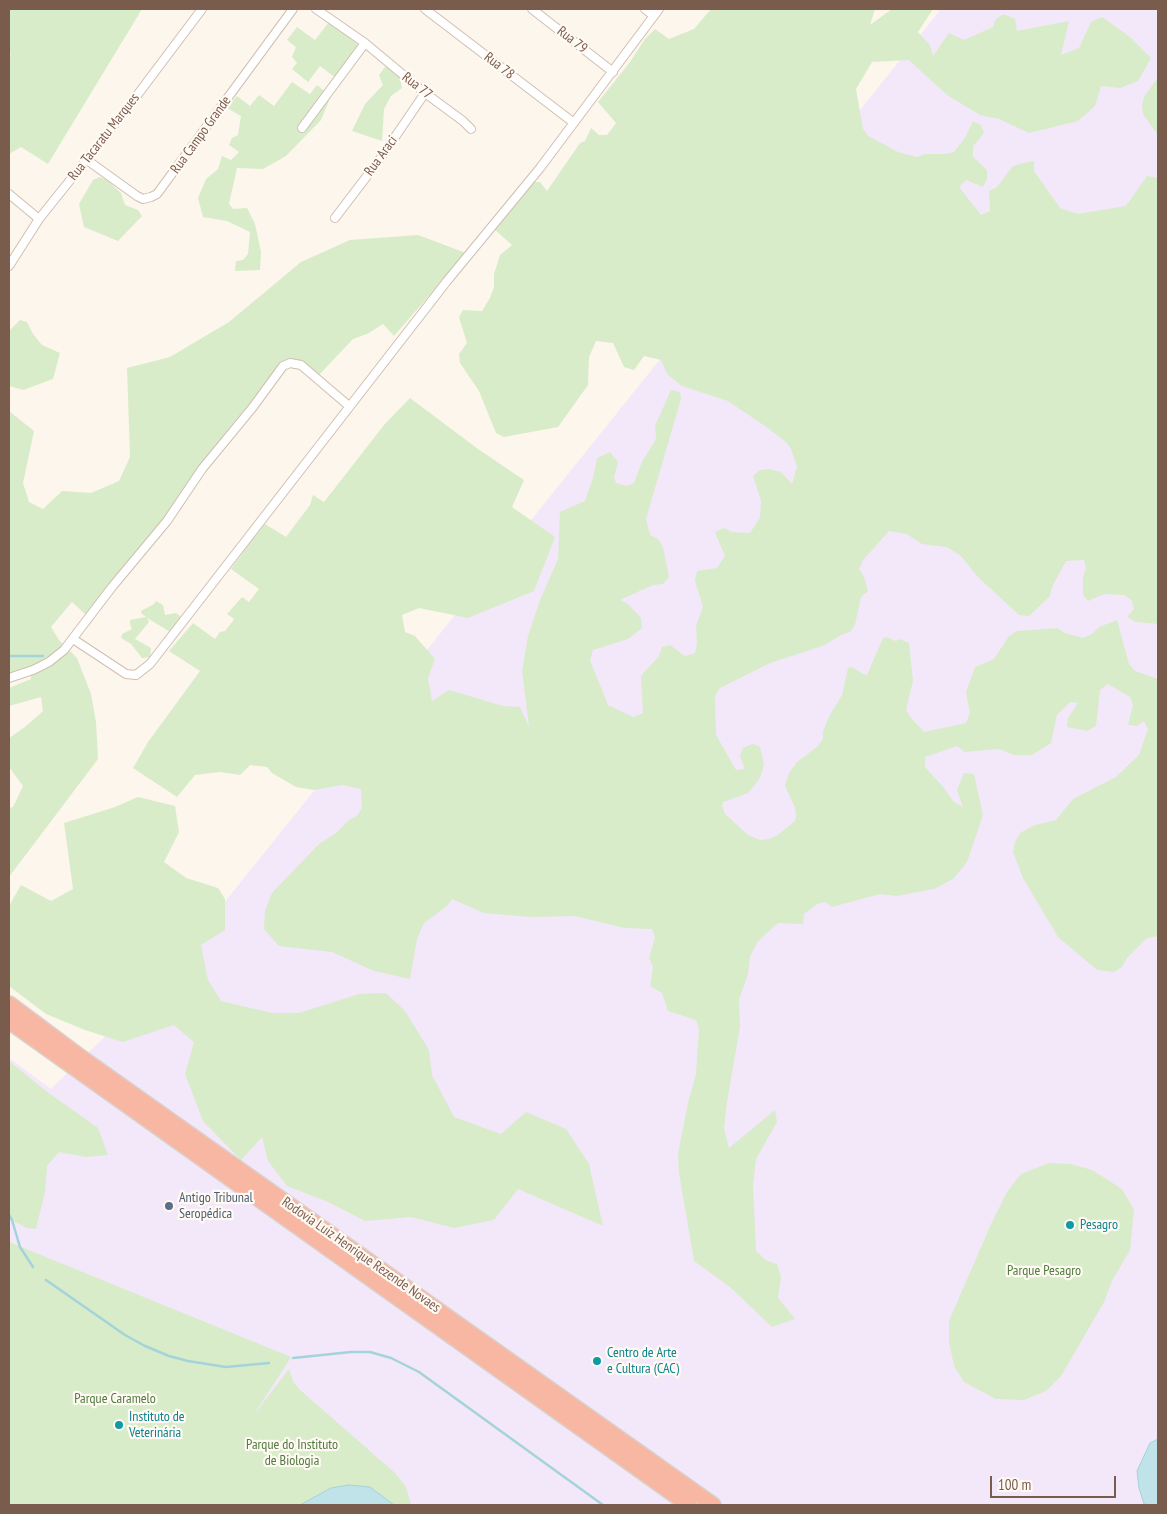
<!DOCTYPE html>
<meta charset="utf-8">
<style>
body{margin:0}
#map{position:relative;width:1167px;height:1514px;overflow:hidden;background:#fdf6ec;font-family:"PT Sans Narrow",sans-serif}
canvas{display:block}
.frame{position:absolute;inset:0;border:10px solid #7a5c4d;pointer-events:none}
.scale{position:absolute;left:990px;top:1476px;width:126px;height:22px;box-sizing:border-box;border:2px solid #7a5c4d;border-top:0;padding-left:6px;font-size:15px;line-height:18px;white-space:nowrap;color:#7a5c4d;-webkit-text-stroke:4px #fffaf3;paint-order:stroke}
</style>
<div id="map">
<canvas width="1167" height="1514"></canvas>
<div class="frame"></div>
<div class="scale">100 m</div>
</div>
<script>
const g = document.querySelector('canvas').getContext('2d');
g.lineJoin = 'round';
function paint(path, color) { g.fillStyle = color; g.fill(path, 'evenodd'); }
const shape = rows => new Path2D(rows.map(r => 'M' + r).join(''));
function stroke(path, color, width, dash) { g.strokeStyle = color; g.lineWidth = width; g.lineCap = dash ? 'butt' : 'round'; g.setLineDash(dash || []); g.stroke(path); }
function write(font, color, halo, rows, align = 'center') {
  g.font = font + ' "PT Sans Narrow",sans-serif'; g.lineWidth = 4.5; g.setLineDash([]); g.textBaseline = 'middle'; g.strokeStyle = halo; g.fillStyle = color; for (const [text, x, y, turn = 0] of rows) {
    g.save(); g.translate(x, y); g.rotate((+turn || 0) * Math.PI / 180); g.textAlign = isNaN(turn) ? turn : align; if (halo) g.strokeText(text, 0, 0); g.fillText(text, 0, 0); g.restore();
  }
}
const education = shape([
 [941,9,1158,9,1158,1505,9,1505,9,1058,51,1089,159,984]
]);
const green = shape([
 [9,9,142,9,48,164,21,147,9,154,9,58,11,54,9,53],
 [711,9,875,9,870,25,892,9,933,9,918,32,930,45,933,56,949,33,964,40,993,27,995,20,1003,14,1015,19,1017,31,1069,21,1061,55,1079,48,1091,22,1102,17,1130,37,1151,58,1138,81,1120,88,1101,86,1095,106,1078,121,1029,133,999,119,980,115,947,95,909,60,872,62,856,89,863,129,868,136,898,152,917,157,925,154,944,154,954,152,965,138,973,121,981,125,984,133,973,146,973,157,987,170,987,179,983,187,966,180,959,187,981,215,990,211,989,191,997,187,1013,166,1023,163,1034,161,1034,171,1060,208,1078,214,1126,206,1147,176,1158,178,1158,624,1136,622,1127,617,1134,609,1132,601,1125,595,1104,594,1088,601,1083,595,1083,577,1086,568,1084,560,1066,561,1052,587,1050,596,1029,616,1019,615,978,577,961,556,947,547,922,544,907,534,889,531,863,560,859,569,864,577,868,591,861,597,855,625,850,632,841,635,825,645,770,663,720,688,715,696,716,735,736,770,745,769,740,756,743,748,752,744,756,745,760,747,761,751,764,765,760,778,748,793,723,802,722,806,725,814,748,835,760,840,769,839,778,835,795,821,796,816,795,807,785,786,789,773,796,763,818,746,823,739,823,731,830,715,842,695,848,668,852,667,863,674,867,675,883,638,887,637,895,641,899,639,909,643,913,681,906,710,911,718,924,732,966,723,970,713,966,692,975,667,994,659,1009,636,1017,631,1057,628,1065,633,1083,638,1092,634,1099,627,1117,620,1129,664,1135,671,1158,679,1158,936,1147,938,1127,958,1122,967,1114,972,1097,970,1058,937,1023,878,1013,852,1015,842,1020,833,1035,825,1056,820,1073,799,1116,777,1139,755,1148,729,1144,721,1137,726,1128,725,1133,705,1130,697,1108,684,1100,690,1096,726,1087,731,1067,727,1068,718,1078,703,1070,702,1057,715,1051,743,1032,755,1014,755,999,749,965,752,957,746,925,757,925,767,943,787,954,802,963,807,957,790,964,773,974,774,983,815,967,862,953,879,934,889,897,896,880,894,832,907,825,902,817,904,804,914,803,924,778,923,758,941,750,956,748,974,739,1000,740,1027,727,1102,724,1128,729,1148,775,1110,777,1122,756,1159,753,1185,756,1251,767,1261,777,1264,781,1277,778,1298,795,1319,772,1327,730,1287,694,1261,679,1173,678,1154,688,1103,696,1074,699,1029,696,1020,668,1011,662,993,650,986,653,967,649,958,655,937,652,929,624,928,575,916,530,917,484,913,452,899,447,906,424,923,417,939,410,979,374,971,332,952,279,946,264,929,265,911,272,893,319,844,336,833,349,820,357,816,362,808,361,789,342,785,314,790,296,787,272,773,267,767,250,765,240,775,220,772,195,775,177,797,133,768,148,742,200,671,169,651,193,623,215,639,220,632,225,631,233,621,234,619,227,614,242,597,249,602,259,589,231,569,249,544,265,524,286,537,310,505,313,495,324,502,384,425,410,398,478,449,524,480,512,507,555,537,534,591,468,618,419,608,402,615,405,632,415,636,435,659,428,678,432,701,449,690,503,706,520,707,529,727,522,671,528,636,540,600,558,559,560,512,585,501,593,478,597,458,610,452,618,462,614,477,616,483,626,486,634,483,642,462,656,439,655,426,671,390,680,392,681,399,646,519,650,535,658,539,663,547,669,577,663,584,653,585,620,600,628,604,641,618,642,628,628,639,593,650,590,660,608,705,633,717,643,713,641,676,659,656,662,647,670,645,685,656,695,653,697,644,696,626,703,607,695,581,697,571,717,568,725,556,715,532,724,528,732,532,750,533,760,518,761,501,753,476,760,470,770,469,781,472,792,484,797,467,791,449,786,442,765,426,728,401,682,386,667,374,661,360,644,356,634,370,624,367,613,343,596,341,589,357,588,385,558,427,504,437,496,433,479,391,460,363,459,354,467,343,459,317,463,310,482,311,490,298,494,287,494,274,500,255,512,245,494,229,522,193,534,182,540,182,547,191,580,143,585,141,591,128,599,135,607,135,616,123,598,102,630,62,645,39,655,29,669,39,694,29],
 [329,22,362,48,337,79,320,66,308,82,292,69,297,63,292,57,296,47,287,40,297,27,315,40],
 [385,67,392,68,399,75,402,88,391,96,384,109,382,141,352,131,365,104,383,85,379,75],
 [1158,77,1158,135,1143,114,1142,105,1144,97],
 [292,82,310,94,317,85,331,96,321,120,286,156,263,169,237,168,229,204,233,209,247,208,255,224,261,252,260,270,235,271,236,261,243,260,248,254,250,232,227,221,203,217,198,198,206,179,218,169,222,156,231,160,239,152,229,145,232,138,238,135,241,116,227,108,237,96,250,106,259,95,274,106],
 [100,177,107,180,121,193,125,205,138,210,142,216,118,241,84,227,79,204,93,180],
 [418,235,466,253,394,336,383,324,369,333,353,339,319,375,287,359,230,427,154,531,85,614,72,602,51,627,59,640,77,658,91,694,96,722,98,759,9,877,9,808,13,807,23,786,9,767,9,738,25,727,43,711,41,697,9,706,9,688,31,679,30,669,9,676,9,411,34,431,23,483,29,502,43,509,62,491,91,493,119,481,130,457,127,368,170,357,229,322,301,262,350,240],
 [20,320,27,322,33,334,42,345,60,353,53,379,23,390,9,386,9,331],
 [156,601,163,605,165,615,176,613,183,618,172,633,147,618,149,622,135,639,151,648,150,657,142,658,131,644,121,638,122,634,132,629,130,624,130,620,146,617,141,613,141,611,154,604],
 [138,797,175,806,179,832,164,862,186,878,218,888,225,899,225,930,201,945,208,980,221,1001,272,1013,299,1013,359,994,386,993,405,1011,429,1050,432,1075,454,1117,501,1134,526,1112,566,1129,589,1164,603,1226,518,1189,494,1220,454,1228,411,1217,365,1221,328,1202,287,1186,268,1161,262,1137,241,1160,203,1121,185,1074,194,1042,174,1025,123,1042,85,1030,46,1014,9,986,9,906,21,885,51,901,73,889,64,823,115,807],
 [9,1061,46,1091,98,1128,108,1155,86,1157,59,1152,47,1166,45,1192,36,1229,27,1228,9,1219],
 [1049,1163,1071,1164,1092,1170,1122,1189,1134,1210,1130,1250,1112,1281,1104,1302,1061,1376,1046,1391,1024,1400,996,1399,964,1382,954,1366,949,1342,949,1321,991,1224,1007,1192,1021,1174],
 [9,1242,291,1357,253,1416,289,1369,293,1381,299,1389,395,1473,406,1487,411,1505,9,1505]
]);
const water = shape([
 [1158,1439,1158,1505,1149,1505,1144,1504,1139,1488,1137,1471,1150,1443,1158,1439],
 [349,1485,370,1487,394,1505,300,1505,331,1488,349,1485]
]);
const stream = shape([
 [9,656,43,656],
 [9,1215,12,1220,20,1247,33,1267],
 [46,1280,125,1335,145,1346,169,1356,188,1361,226,1367,269,1363],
 [293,1358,351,1352,370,1352,391,1358,419,1372,603,1505]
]);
const street = shape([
 [316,9,365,43,425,93,463,121,471,129],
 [425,9,574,123],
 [532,9,613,72],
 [645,9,654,16],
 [302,128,365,43],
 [87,160,137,196,143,199,151,197,157,194,293,9],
 [9,194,39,219],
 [335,218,380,159,425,93],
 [9,266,39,219,123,114,202,9],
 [73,639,126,674,136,675,150,664,447,281,540,168,659,9],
 [9,678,33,670,49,662,64,650,112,587,167,521,202,469,253,407,283,366,290,363,301,365,349,406]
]);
const highway = shape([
 [9,1004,76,1054,713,1505],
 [9,1021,689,1505]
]);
const markers = [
 [169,1206,5,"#5c6f8a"],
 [1070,1225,5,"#0f9aa8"],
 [597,1361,5,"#0f9aa8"],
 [119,1425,5,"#0f9aa8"]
];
const streetNames = [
 ["Rua 79",572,40,38],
 ["Rua 78",499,66,38],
 ["Rua 77",417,86,38],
 ["Rua Campo Grande",201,135,-54],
 ["Rua Tacaratu Marques",104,137,-52],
 ["Rua Araci",381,156,-54],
 ["Rodovia Luiz Henrique Rezende Novaes",361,1255,35]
];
const serviceNames = [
 ["Antigo Tribunal",179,1198],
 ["Seropédica",179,1214]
];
const cultureNames = [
 ["Pesagro",1080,1225],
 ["Centro de Arte",607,1353],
 ["e Cultura (CAC)",607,1369],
 ["Instituto de",129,1417],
 ["Veterinária",129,1433]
];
const parkNames = [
 ["Parque Pesagro",1044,1271],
 ["Parque Caramelo",115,1399],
 ["Parque do Instituto",292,1445],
 ["de Biologia",292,1461]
];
paint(education, '#f3e8fa');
paint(green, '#d8ecc9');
paint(water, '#bfe3e8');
stroke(water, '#a5d3da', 1);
stroke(stream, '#a5d3da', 2.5);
stroke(street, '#d1beb0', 10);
stroke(highway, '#dad1cd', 18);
stroke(street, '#fff', 8);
stroke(highway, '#f7b7a3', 15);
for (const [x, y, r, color] of markers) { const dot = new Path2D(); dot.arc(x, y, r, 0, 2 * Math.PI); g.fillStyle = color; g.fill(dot); stroke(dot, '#fffaf3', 2); }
write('14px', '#7a5c4d', '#fffaf3', streetNames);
write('14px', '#4e5e75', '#fffaf3', serviceNames, 'left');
write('14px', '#0d838f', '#fffaf3', cultureNames, 'left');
write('14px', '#537a41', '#fffaf3', parkNames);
</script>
